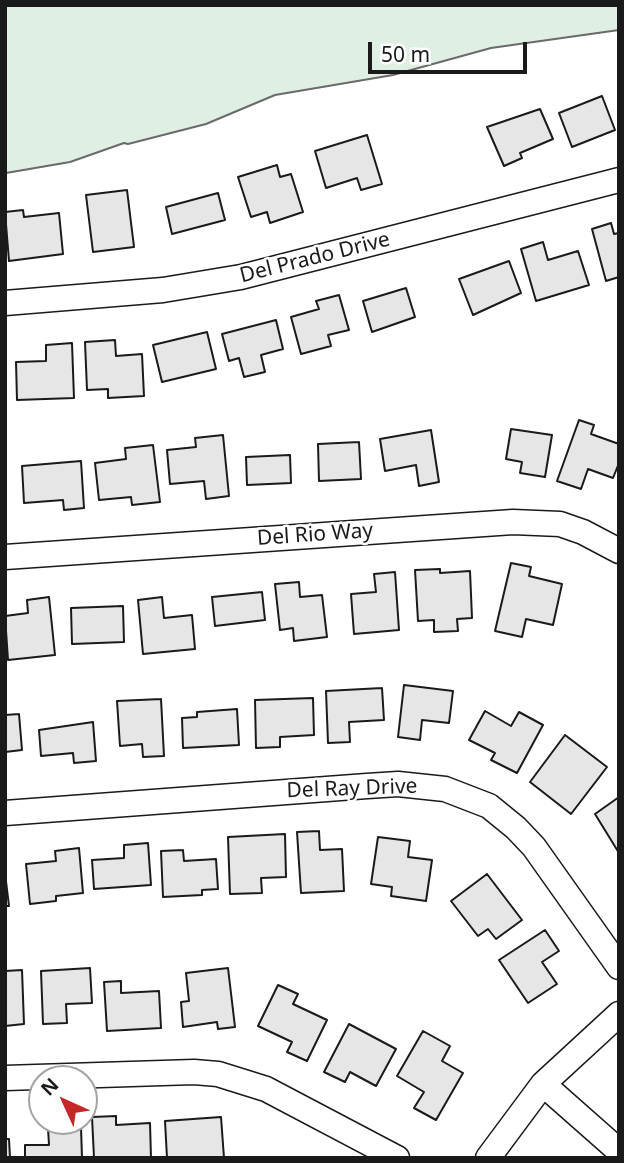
<!DOCTYPE html>
<style>
body{margin:0}
#map{position:relative;width:624px;height:1163px;overflow:hidden;background:#fff;font-family:"Noto Sans",sans-serif}
canvas{display:block}
.frame{position:absolute;inset:0;border:7px solid #1a1a1a;pointer-events:none}
.north{position:absolute;left:28px;top:1065px;width:70px;height:70px;box-sizing:border-box;background:#fff;border:2px solid #a3a3a3;border-radius:50%;rotate:315deg;font-size:19px;font-weight:700;line-height:28px;text-align:center;color:#1a1a1a}
.north::after{content:'';display:block;margin:auto;width:24px;height:32px;background:#c62828;clip-path:polygon(50% 0,100% 100%,50% 72%,0 100%)}
.scale{position:absolute;left:368px;top:42px;width:159px;height:32px;box-sizing:border-box;border:4px solid #1a1a1a;border-top:0;padding-left:9px;font-size:21px;line-height:24px;white-space:nowrap;color:#1a1a1a;-webkit-text-stroke:5px #fff;paint-order:stroke}
</style>
<div id="map">
<canvas width="624" height="1163"></canvas>
<div class="frame"></div>
<div class="north">N</div>
<div class="scale">50 m</div>
</div>
<script>
const g = document.querySelector('canvas').getContext('2d');
g.lineJoin = 'round';
function paint(path, color) { g.fillStyle = color; g.fill(path, 'evenodd'); }
const shape = rows => new Path2D(rows.map(r => 'M' + r).join(''));
function stroke(path, color, width, dash) { g.strokeStyle = color; g.lineWidth = width; g.lineCap = dash ? 'butt' : 'round'; g.setLineDash(dash || []); g.stroke(path); }
function write(font, color, halo, rows, align = 'center') {
  g.font = font + ' "Noto Sans",sans-serif'; g.lineWidth = 5; g.setLineDash([]); g.textBaseline = 'middle'; g.strokeStyle = halo; g.fillStyle = color; for (const [text, x, y, turn = 0] of rows) {
    g.save(); g.translate(x, y); g.rotate((+turn || 0) * Math.PI / 180); g.textAlign = isNaN(turn) ? turn : align; if (halo) g.strokeText(text, 0, 0); g.fillText(text, 0, 0); g.restore();
  }
}
const green = shape([
 [5,5,619,5,619,30,491,48,393,75,275,95,206,124,128,144,124,143,70,162,6,173,5,5]
]);
const building = shape([
 [602,96,615,130,572,147,559,113,602,96],
 [540,109,553,139,520,153,522,158,504,166,487,127,540,109],
 [367,135,382,184,361,190,357,178,326,188,315,151,367,135],
 [277,165,280,177,291,174,303,212,270,223,267,212,251,217,238,177,277,165],
 [127,190,134,247,93,252,86,195,127,190],
 [218,193,225,220,172,234,166,207,218,193],
 [23,210,24,217,59,213,63,254,9,261,5,212,23,210],
 [611,223,614,234,619,233,619,277,606,281,592,229,611,223],
 [543,242,548,260,578,251,589,285,536,301,521,249,543,242],
 [509,261,521,293,473,315,459,279,509,261],
 [406,288,415,317,372,332,363,301,406,288],
 [339,295,349,330,328,335,331,346,301,354,291,317,319,309,316,301,339,295],
 [276,320,283,349,261,355,265,372,244,377,239,358,229,361,222,334,276,320],
 [207,332,216,369,162,382,153,345,207,332],
 [115,340,116,356,142,354,144,396,108,398,108,389,87,390,85,342,115,340],
 [72,343,74,398,17,400,16,362,46,361,46,345,72,343],
 [579,420,594,425,591,434,619,444,619,463,613,478,588,469,581,489,557,481,579,420],
 [511,429,552,435,545,477,520,473,522,462,506,459,511,429],
 [431,430,439,482,419,486,416,465,385,471,380,439,431,430],
 [223,435,229,496,206,499,204,481,170,484,167,450,196,447,195,438,223,435],
 [359,442,361,479,319,481,318,444,359,442],
 [153,445,160,502,132,505,131,497,99,500,95,463,126,459,125,448,153,445],
 [290,455,291,483,247,485,246,457,290,455],
 [81,461,84,508,64,510,63,500,24,503,22,466,81,461],
 [511,563,531,567,529,576,562,584,553,625,526,619,522,637,495,631,511,563],
 [440,569,440,573,470,571,472,618,457,619,458,631,434,632,434,620,418,621,415,570,440,569],
 [395,572,399,630,354,634,351,594,376,592,374,574,395,572],
 [299,582,300,597,322,595,327,637,294,641,293,628,280,630,275,584,299,582],
 [262,592,265,620,215,626,212,597,262,592],
 [49,597,55,655,8,660,5,616,28,613,27,600,49,597],
 [162,597,164,618,192,615,195,649,143,654,138,600,162,597],
 [123,606,124,642,72,644,71,608,123,606],
 [404,685,453,691,449,723,422,720,420,740,398,737,404,685],
 [382,688,384,720,349,722,350,742,328,743,326,691,382,688],
 [313,698,314,735,280,737,280,747,256,748,255,700,313,698],
 [161,699,164,756,143,757,142,744,120,746,117,701,161,699],
 [237,709,239,745,183,748,182,718,197,717,197,712,237,709],
 [485,711,511,726,519,712,543,725,517,773,491,760,495,753,469,740,485,711],
 [19,714,22,750,5,752,5,715,19,714],
 [93,722,96,761,74,763,73,753,41,756,39,730,93,722],
 [565,735,607,767,571,814,530,782,565,735],
 [619,797,619,853,595,814,619,797],
 [319,831,320,850,342,849,344,891,301,893,297,832,319,831],
 [285,834,286,877,261,878,262,893,230,894,228,837,285,834],
 [378,837,410,841,408,857,432,860,426,901,391,896,392,887,371,884,378,837],
 [148,843,151,885,94,889,92,860,124,858,124,845,148,843],
 [79,848,83,893,56,896,56,901,30,904,26,864,56,861,55,851,79,848],
 [183,850,184,861,216,859,218,889,202,890,202,895,163,897,161,851,183,850],
 [5,873,9,906,5,906,5,873],
 [487,874,522,920,496,939,488,929,478,936,451,901,487,874],
 [545,930,559,951,542,962,557,984,528,1003,499,960,545,930],
 [90,968,92,1003,66,1004,67,1023,43,1024,41,971,90,968],
 [228,968,235,1027,218,1029,217,1022,183,1027,181,1002,189,1001,186,973,228,968],
 [22,970,24,1024,5,1026,5,971,22,970],
 [121,981,121,993,159,991,161,1028,107,1031,104,982,121,981],
 [278,985,298,994,293,1004,327,1020,307,1061,287,1052,292,1042,258,1026,278,985],
 [349,1024,396,1049,376,1086,350,1072,345,1082,324,1072,349,1024],
 [423,1031,450,1046,442,1061,463,1073,436,1120,414,1108,424,1092,397,1076,423,1031],
 [116,1116,116,1125,150,1123,151,1158,94,1158,92,1117,116,1116],
 [221,1117,224,1158,167,1158,165,1121,221,1117],
 [81,1127,82,1158,25,1158,25,1145,49,1145,48,1128,81,1127],
 [5,1139,9,1139,10,1158,5,1158,5,1139]
]);
const minor = shape([
 [5,303,163,290,241,277,619,180],
 [5,557,513,522,560,524,583,532,619,551],
 [5,813,367,786,398,784,445,789,489,806,516,828,534,847,619,967],
 [5,1078,194,1072,218,1074,266,1089,397,1158],
 [543,1084,619,1151],
 [488,1158,543,1084,619,1014]
]);
const streetNames = [
 ["Del Prado Drive",315,258,-14],
 ["Del Rio Way",315,535,-4],
 ["Del Ray Drive",352,789,-2]
];
paint(green, '#e0efe3');
stroke(green, '#6a6a6a', 2);
paint(building, '#e6e6e6');
stroke(building, '#1a1a1a', 2);
stroke(minor, '#1a1a1a', 27);
stroke(minor, '#fff', 24);
write('21px', '#1a1a1a', '#fff', streetNames);
</script>
